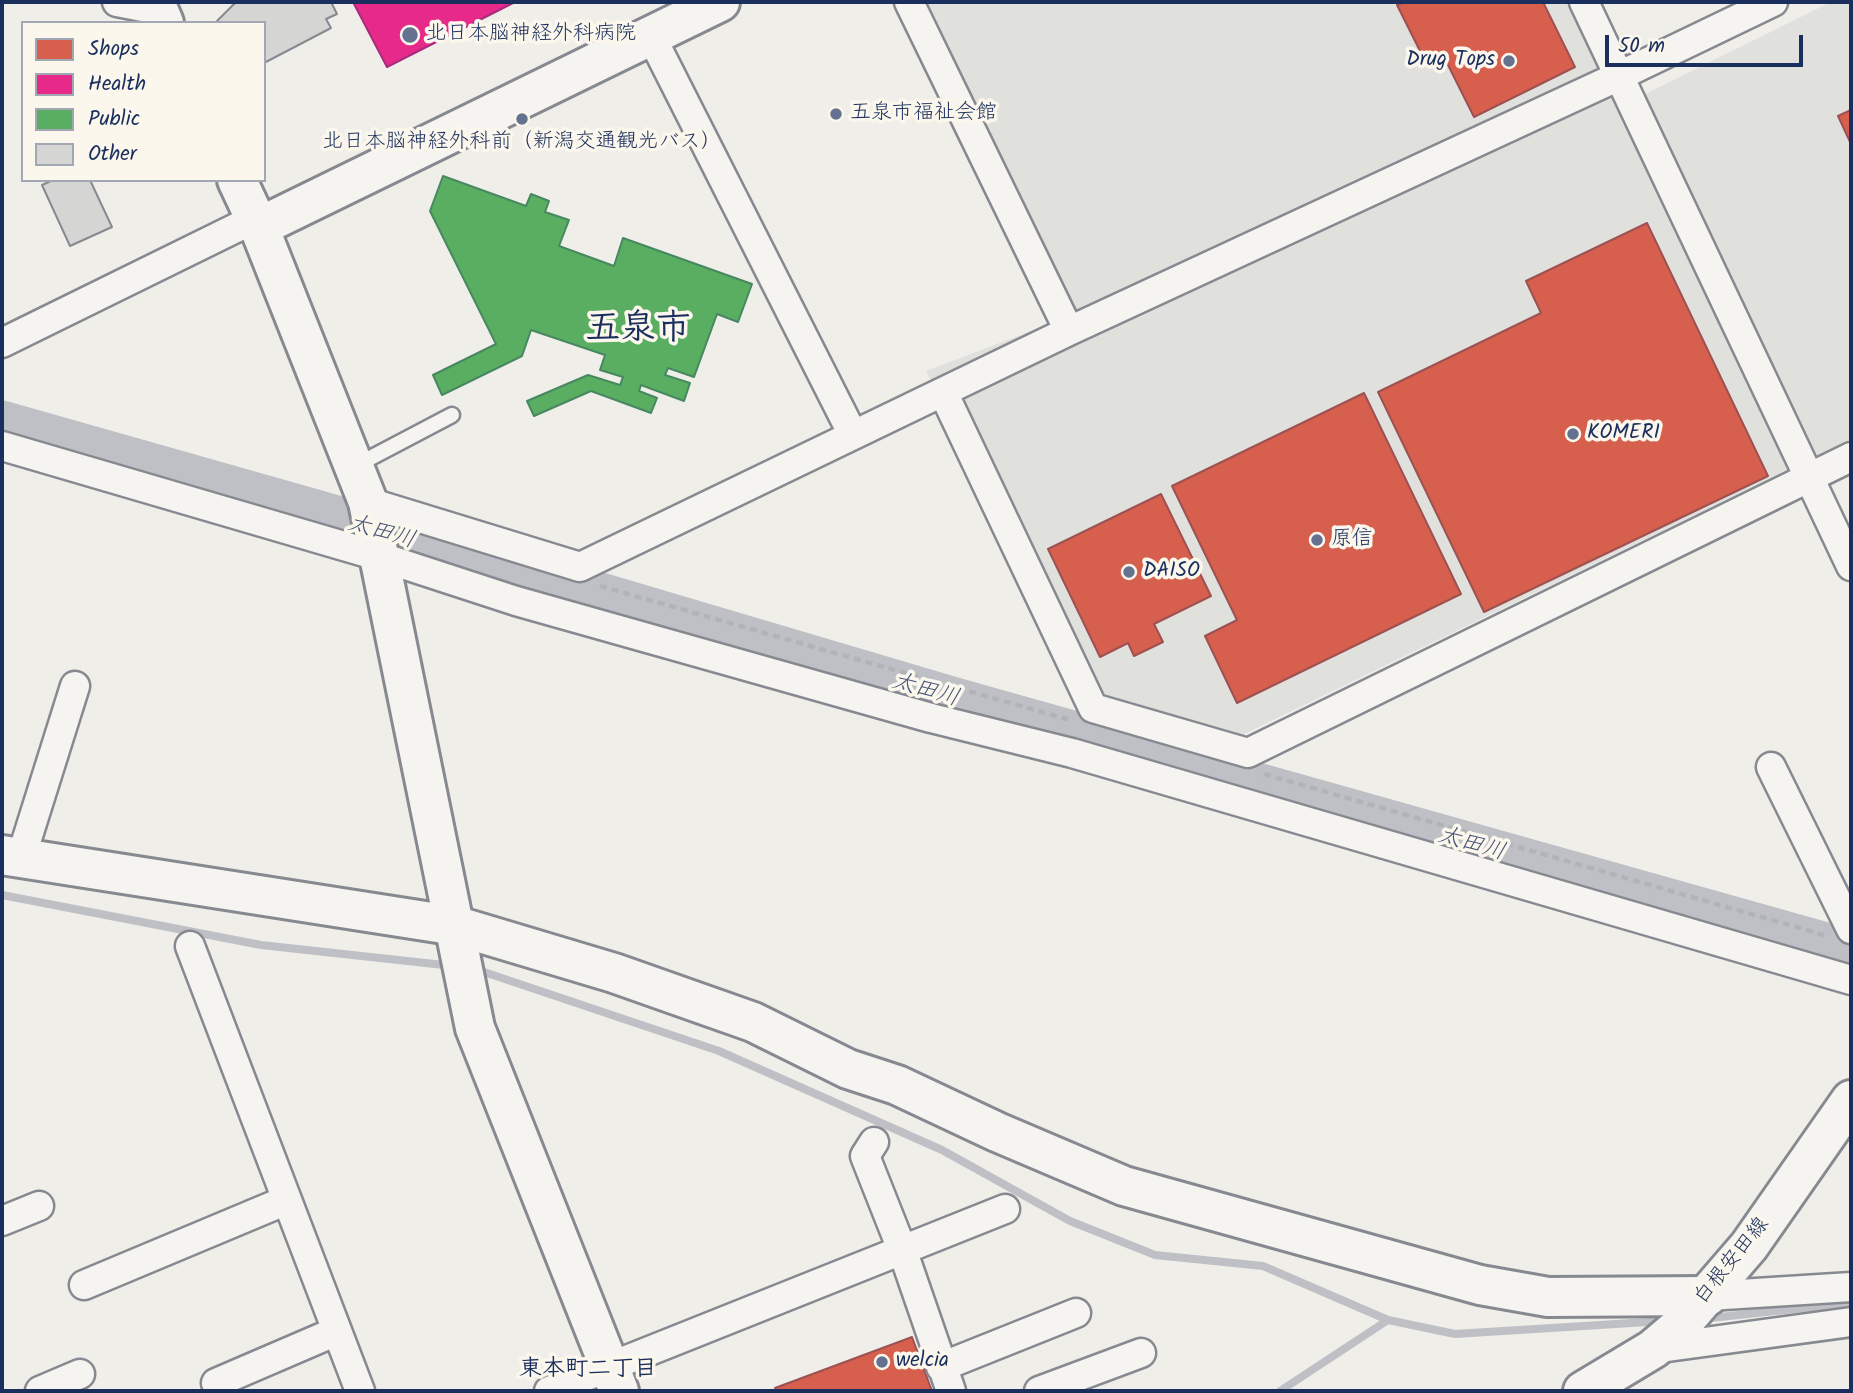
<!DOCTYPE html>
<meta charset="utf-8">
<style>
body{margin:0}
#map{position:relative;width:1853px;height:1393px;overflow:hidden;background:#efeee9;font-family:Kalam,sans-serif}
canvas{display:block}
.frame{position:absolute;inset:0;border:4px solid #1b2f5e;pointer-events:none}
.legend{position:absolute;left:21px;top:21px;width:245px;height:161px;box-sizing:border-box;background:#fbf7ec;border:2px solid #a1a7b3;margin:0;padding:9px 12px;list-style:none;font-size:21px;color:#1b2f5e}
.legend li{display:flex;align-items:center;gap:14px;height:35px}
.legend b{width:35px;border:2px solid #a1a7b3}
.scale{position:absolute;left:1605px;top:35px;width:198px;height:32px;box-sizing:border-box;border:4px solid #1b2f5e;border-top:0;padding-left:9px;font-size:21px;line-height:24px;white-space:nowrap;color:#1b2f5e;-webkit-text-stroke:5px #fbf7ec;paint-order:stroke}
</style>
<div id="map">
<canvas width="1853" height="1393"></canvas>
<div class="frame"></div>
<ul class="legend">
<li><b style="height:19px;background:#d6604d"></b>Shops</li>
<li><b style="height:19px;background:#e7298a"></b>Health</li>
<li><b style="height:19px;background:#5aae61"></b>Public</li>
<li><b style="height:19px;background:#d5d5d4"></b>Other</li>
</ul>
<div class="scale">50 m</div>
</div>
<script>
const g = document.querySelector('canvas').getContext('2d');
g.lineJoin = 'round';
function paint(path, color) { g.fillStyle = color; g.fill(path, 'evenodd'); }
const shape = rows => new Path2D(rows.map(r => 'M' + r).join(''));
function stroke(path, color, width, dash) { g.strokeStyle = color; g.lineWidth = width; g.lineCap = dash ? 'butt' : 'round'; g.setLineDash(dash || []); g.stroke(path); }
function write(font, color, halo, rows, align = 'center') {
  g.font = font + ' Kalam,"Klee One",sans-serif'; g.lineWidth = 7; g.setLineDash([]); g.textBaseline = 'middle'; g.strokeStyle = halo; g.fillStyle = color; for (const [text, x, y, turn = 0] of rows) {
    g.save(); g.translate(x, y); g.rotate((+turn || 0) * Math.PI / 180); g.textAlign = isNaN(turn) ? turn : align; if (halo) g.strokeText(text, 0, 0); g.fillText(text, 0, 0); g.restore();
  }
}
const built = shape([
 [923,2,1596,2,1641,96,1831,2,1851,2,1851,439,1232,740,1101,705,926,371,1073,315]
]);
const shops = shape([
 [1405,2,1543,2,1575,67,1474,117,1444,57,1427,65,1397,5,1405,2],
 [1851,110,1851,144,1838,116,1851,110],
 [1647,223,1768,476,1484,612,1378,392,1541,313,1526,281,1647,223],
 [1364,393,1461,594,1237,703,1205,636,1237,620,1172,486,1364,393],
 [1161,494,1211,596,1154,624,1163,642,1134,656,1128,643,1100,657,1048,549,1161,494],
 [912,1337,932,1391,776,1391,775,1388,912,1337]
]);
const health = shape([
 [353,2,515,2,387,67,353,2]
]);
const public = shape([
 [443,176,526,206,531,194,549,201,545,212,569,220,559,246,614,266,623,238,752,284,738,322,717,314,694,377,668,368,665,375,690,383,684,401,641,385,639,391,657,398,651,413,591,391,534,416,527,401,588,375,620,385,623,377,600,370,605,355,531,330,522,356,442,395,433,375,496,344,430,211,443,176]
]);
const stream = shape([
 [2,895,261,945,453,966],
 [472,968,719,1051,942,1150,1070,1221,1155,1255,1263,1266,1388,1320,1455,1334,1664,1321],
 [1701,1319,1851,1303],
 [1280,1391,1388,1320]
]);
const river = shape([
 [2,424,425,544,955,701,1851,953]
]);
const building = shape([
 [236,2,331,2,337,14,326,19,331,28,264,63,264,23,215,23,236,2],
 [53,180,90,180,112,227,70,246,42,185,53,180]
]);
const path = shape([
 [600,586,1070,720],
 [1264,774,1824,935]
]);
const lane = shape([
 [355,466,452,415]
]);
const street = shape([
 [117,2,158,10],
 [909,2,1069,331],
 [1584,2,1851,566],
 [651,36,853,435],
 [2,343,246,223,259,227],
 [943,392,1093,708,1248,753,1851,457],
 [2,446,378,556,516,601,931,718,1072,753,1851,980],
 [368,502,580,567,1069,331,1617,77,1773,2],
 [1771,767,1851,929],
 [21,858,75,686],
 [190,946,360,1391],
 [874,1142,865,1156,903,1252,951,1391],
 [2,1221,39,1206],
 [84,1285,287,1200],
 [1708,1296,1851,1287],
 [1653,1349,1851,1322],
 [941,1367,1076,1313],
 [216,1383,337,1331],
 [40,1391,80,1374],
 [549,1391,1005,1209],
 [1039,1391,1141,1353]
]);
const secondary = shape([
 [155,2,164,23],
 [237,180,259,227,368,502,475,1028,619,1391],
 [259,227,720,2],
 [2,855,457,926,614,973,753,1022,848,1069,897,1085,997,1132,1124,1186,1480,1285,1548,1297,1708,1296]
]);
const primary = shape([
 [1583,1391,1653,1349,1680,1326,1749,1246,1851,1100]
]);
const markers = [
 [410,35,9,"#65728f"],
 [1509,61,7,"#65728f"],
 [836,114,7,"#65728f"],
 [522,119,7,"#65728f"],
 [1573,434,7,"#65728f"],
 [1317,540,7,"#65728f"],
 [1129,572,7,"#65728f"],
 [882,1362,7,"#65728f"]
];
const poiNames = [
 ["北日本脳神経外科病院",426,35],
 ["Drug Tops",1495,61,"right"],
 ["五泉市福祉会館",850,114],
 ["北日本脳神経外科前（新潟交通観光バス）",522,143,"center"],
 ["KOMERI",1587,434],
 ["原信",1331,540],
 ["DAISO",1143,572],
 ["welcia",896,1362]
];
const streetNames = [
 ["白根安田線",1733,1262,-51]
];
const waterNames = [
 ["太田川",381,534,16],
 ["太田川",925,692,16],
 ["太田川",1471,846,16]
];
const neighbourhoodNames = [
 ["東本町二丁目",588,1371]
];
const townNames = [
 ["五泉市",638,332]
];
paint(built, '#e0e0dd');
paint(shops, '#d6604d');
stroke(shops, '#9e5152', 2);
paint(health, '#e7298a');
stroke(health, '#aa2b7d', 2);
paint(public, '#5aae61');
stroke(public, '#478860', 2);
stroke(stream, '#bec0c6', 8);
stroke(river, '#bec0c6', 47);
paint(building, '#d5d5d4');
stroke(building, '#868a90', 2);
stroke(lane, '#868a90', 19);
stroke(street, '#868a90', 33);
stroke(secondary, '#868a90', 44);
stroke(primary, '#868a90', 44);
stroke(path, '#b2b3b6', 4.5, [7, 5]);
stroke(lane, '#f5f4f0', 14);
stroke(street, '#f5f4f0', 28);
stroke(secondary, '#f5f4f0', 38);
stroke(primary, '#f5f4f0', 38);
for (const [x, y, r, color] of markers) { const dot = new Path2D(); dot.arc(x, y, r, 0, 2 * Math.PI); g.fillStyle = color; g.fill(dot); stroke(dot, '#fbf7ec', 2.5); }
write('21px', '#1b2f5e', '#fbf7ec', poiNames, 'left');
write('21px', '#1b2f5e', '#fbf7ec', streetNames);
write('italic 23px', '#465579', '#fbf7ec', waterNames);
write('bold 23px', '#1b2f5e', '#fbf7ec', neighbourhoodNames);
write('bold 35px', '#1b2f5e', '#fbf7ec', townNames);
</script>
